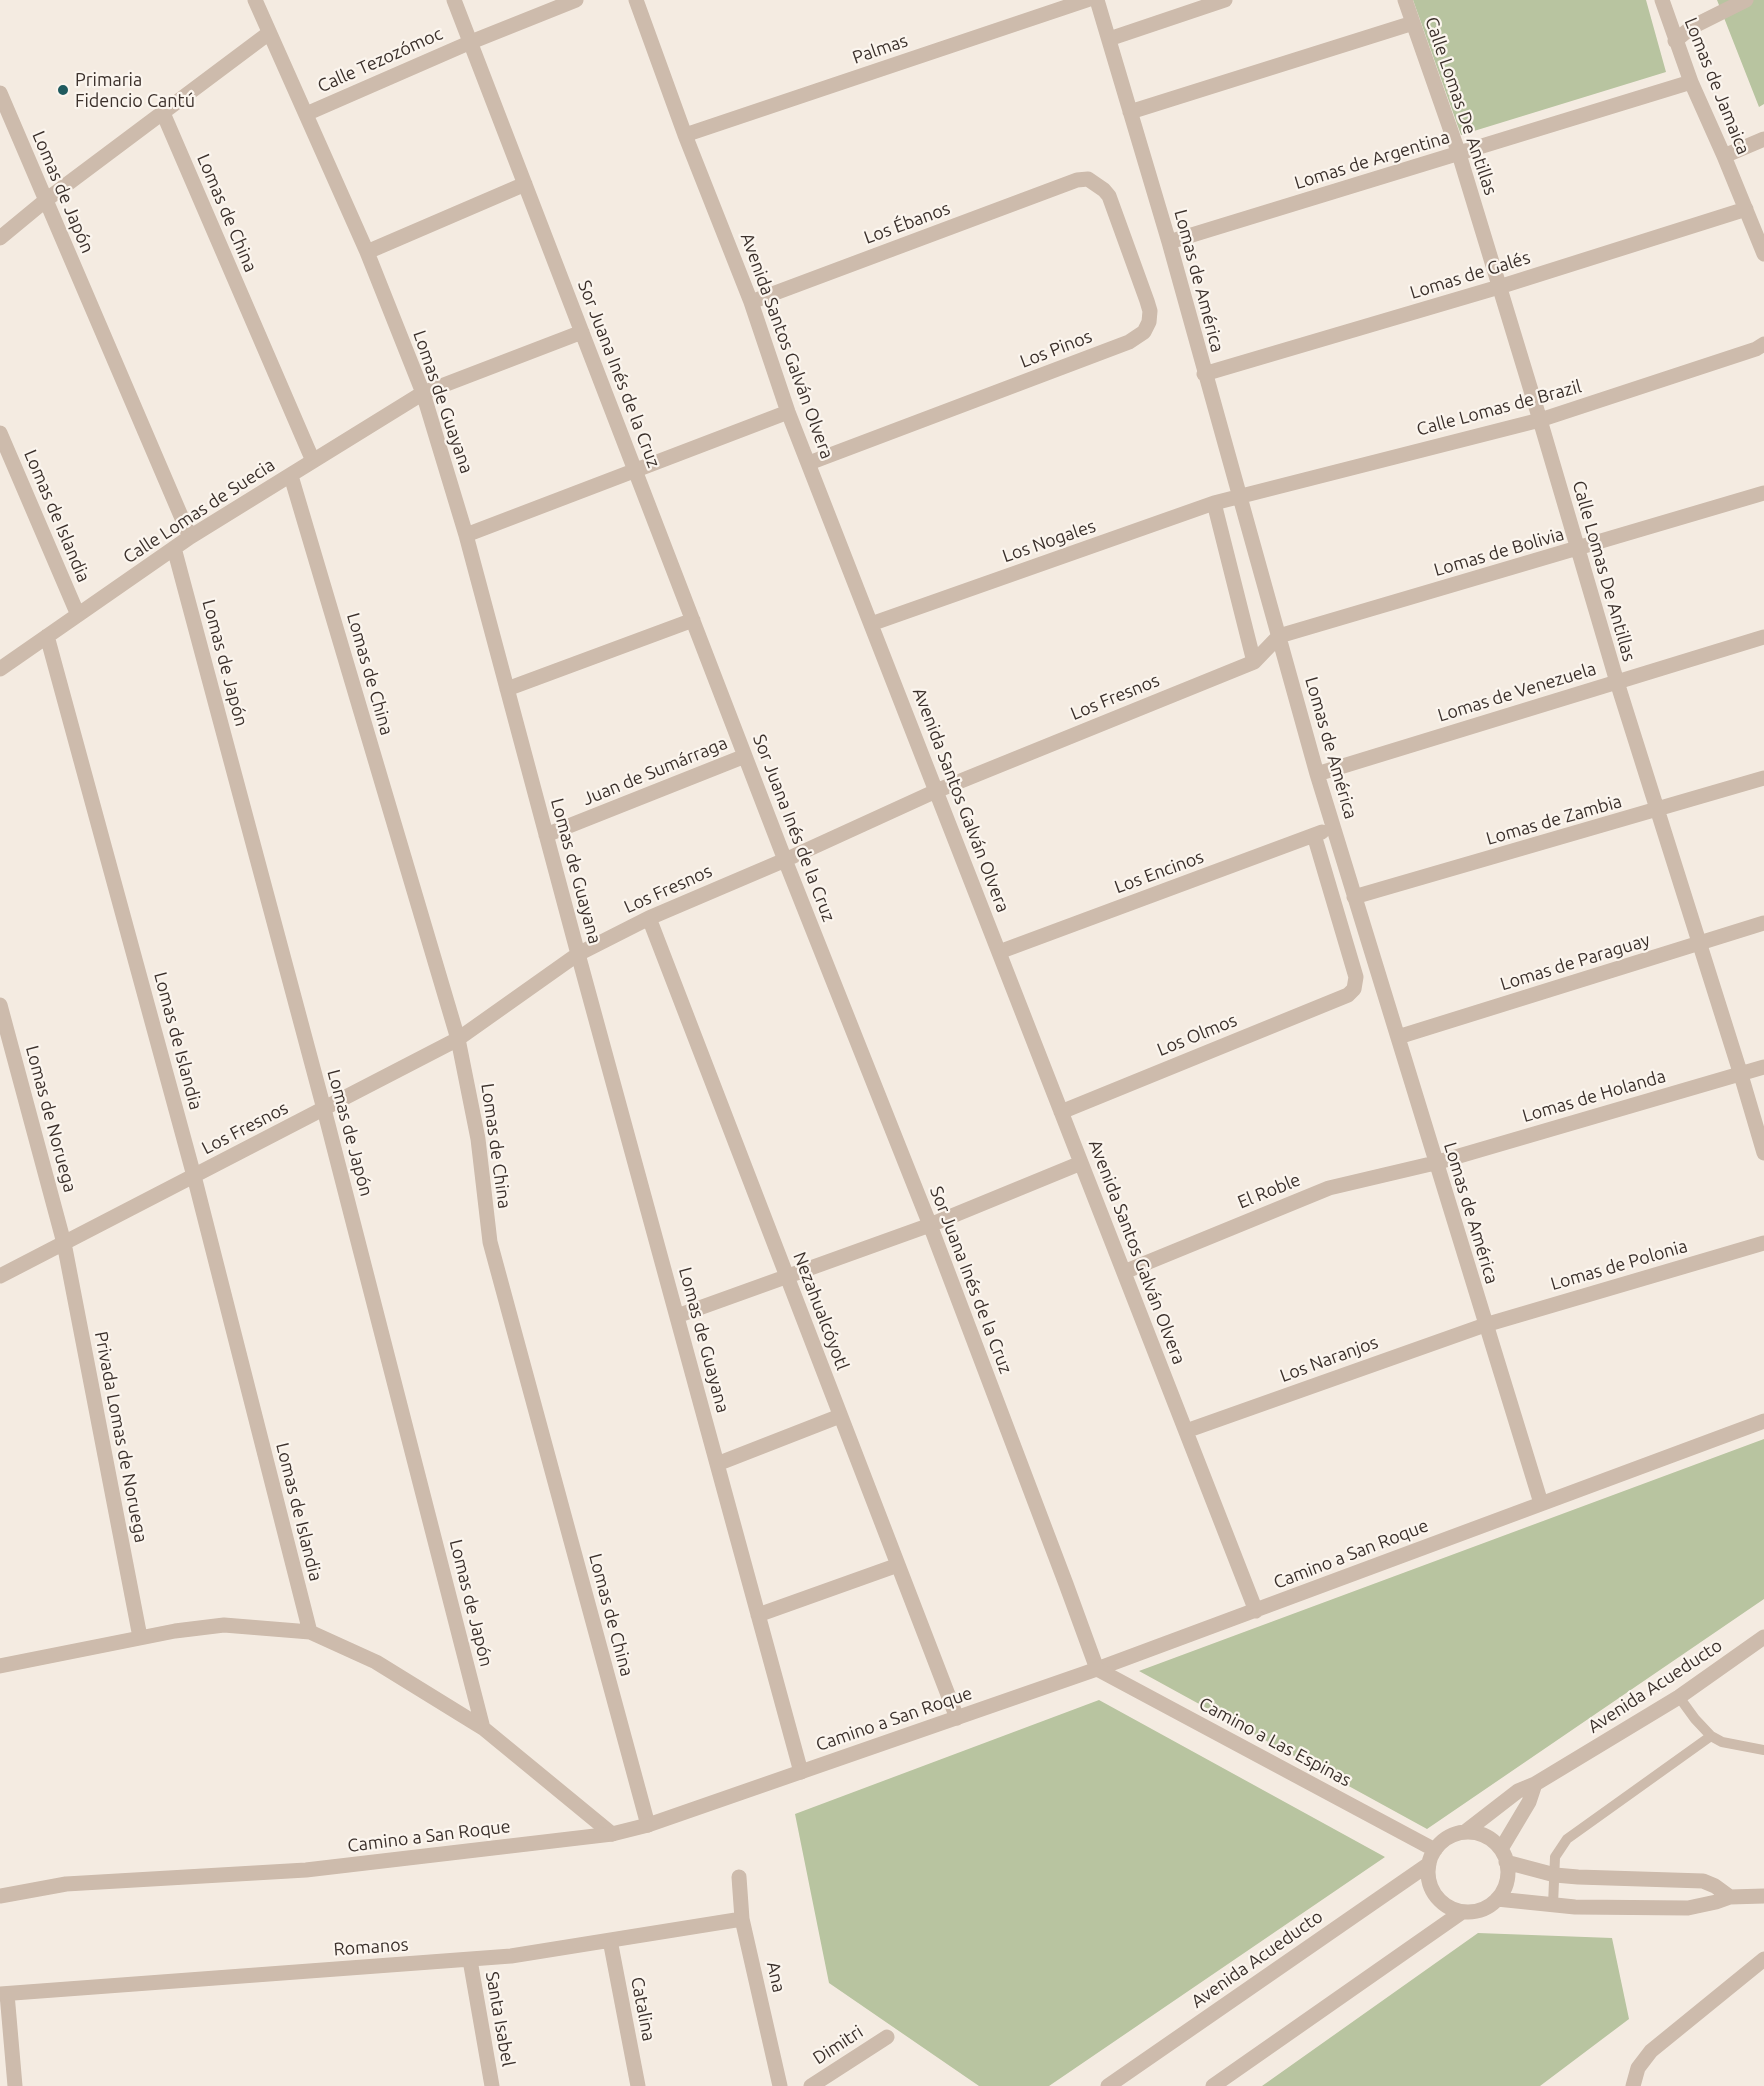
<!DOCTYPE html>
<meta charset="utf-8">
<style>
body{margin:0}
canvas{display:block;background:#f4ebe1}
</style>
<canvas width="1764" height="2086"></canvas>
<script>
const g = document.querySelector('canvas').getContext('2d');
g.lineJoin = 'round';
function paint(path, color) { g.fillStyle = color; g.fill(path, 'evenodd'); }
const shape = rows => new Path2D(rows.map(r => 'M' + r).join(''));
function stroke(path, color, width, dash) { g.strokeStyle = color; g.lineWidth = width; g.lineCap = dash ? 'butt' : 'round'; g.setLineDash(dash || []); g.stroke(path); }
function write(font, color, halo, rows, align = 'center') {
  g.font = font + ' Ubuntu,sans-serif'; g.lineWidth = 4.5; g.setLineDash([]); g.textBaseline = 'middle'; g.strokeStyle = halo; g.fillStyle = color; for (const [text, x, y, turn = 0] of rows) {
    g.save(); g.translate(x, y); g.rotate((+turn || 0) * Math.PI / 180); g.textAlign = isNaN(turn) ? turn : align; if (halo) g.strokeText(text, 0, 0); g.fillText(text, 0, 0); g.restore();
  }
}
const green = shape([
 [1413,0,1646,0,1666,72,1461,135],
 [1717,0,1764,0,1764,104,1759,107],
 [1764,1439,1764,1599,1427,1829,1139,1671],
 [1099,1700,1385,1857,1049,2086,979,2086,829,1983,795,1814],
 [1478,1933,1612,1938,1629,2019,1540,2086,1262,2086]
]);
const service = shape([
 [1679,1697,1695,1719,1711,1736,1722,1742,1764,1750],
 [1553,1905,1555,1857,1567,1839,1711,1736]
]);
const minor = shape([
 [255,0,367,252,423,393,466,535,578,954,801,1772],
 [454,0,785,860,930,1225,1066,1584,1097,1669,1764,1421],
 [636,0,685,135,751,302,788,412,1256,1611],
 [1097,0,1169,242,1317,774,1541,1503],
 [1405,0,1459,154,1540,420,1617,682,1741,1075,1764,1153],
 [1662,0,1691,82,1724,156,1764,254],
 [1109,39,1225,0],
 [1675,41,1692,27,1746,0],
 [0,93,190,537],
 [1130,112,1413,23],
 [163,113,313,461],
 [306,114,471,42,576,0],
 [685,135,1087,0],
 [1724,156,1764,139],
 [0,238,46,200,269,33],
 [1169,242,1691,82],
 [367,252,525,184],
 [751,302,1077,180,1088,179,1104,190,1109,196,1147,301,1150,311,1149,322,1144,332,1129,342,809,463],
 [1204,374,1499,287,1746,209],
 [0,433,78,615],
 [291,476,458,1039,478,1139,490,1242,648,1825],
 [1214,503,1254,662],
 [466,535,788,412],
 [174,548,324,1109,483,1728],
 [871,624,1214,503,1540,420,1756,349,1764,344],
 [47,636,194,1176,310,1632],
 [0,669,190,537,423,393,582,332],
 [507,689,693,620],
 [1317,774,1764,637],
 [546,835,745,756],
 [1354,897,1764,778],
 [649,918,957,1718],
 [999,952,1322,832],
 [0,1005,64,1243,140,1637],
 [1398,1037,1764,923],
 [1061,1112,1348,995,1354,989,1356,977,1314,835],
 [1124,1272,1329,1188,1435,1163,1764,1067],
 [0,1276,458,1039,578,954,649,918,785,860,936,791,1254,662,1279,636,1764,493],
 [677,1316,930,1225,1081,1163],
 [1186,1431,1485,1325,1764,1243],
 [717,1464,840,1416],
 [758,1615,898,1565],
 [0,1666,175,1631,224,1625,310,1632,376,1662,483,1728,612,1834],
 [739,1877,742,1919,780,2086],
 [610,1940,638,2086],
 [470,1960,492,2086],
 [0,1994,511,1956,742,1919],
 [7,1994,15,2086],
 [811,2086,887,2037],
 [1633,2086,1638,2068,1651,2051,1764,1959]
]);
const tertiary = shape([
 [1465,1832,1518,1791,1535,1784,1679,1697,1764,1637],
 '1428 1872a40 40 0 1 1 80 0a40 40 0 1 1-80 0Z',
 [1501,1849,1529,1802,1535,1784],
 [1506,1862,1555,1875,1578,1877,1703,1881,1715,1886,1730,1897],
 [0,1896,66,1884,306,1870,612,1834,648,1825,1097,1669,1435,1850],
 [1497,1899,1575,1907,1688,1908,1716,1902,1730,1897,1764,1896],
 [1108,2086,1429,1864],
 [1213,2086,1462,1912]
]);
const markers = [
 [63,90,6,"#1f5a5e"]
];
const streetNames = [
 ["Palmas",880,49,-19],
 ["Calle Tezozómoc",380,60,-24],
 ["Lomas de Jamaica",1717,86,68],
 ["Calle Lomas De Antillas",1461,106,71],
 ["Lomas de Argentina",1372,160,-17],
 ["Lomas de Japón",63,192,67],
 ["Lomas de China",227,213,67],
 ["Los Ébanos",907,223,-20],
 ["Lomas de Galés",1470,275,-17],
 ["Lomas de América",1199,281,75],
 ["Avenida Santos Galván Olvera",787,346,70],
 ["Los Pinos",1056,349,-21],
 ["Sor Juana Inés de la Cruz",619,374,69],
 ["Lomas de Guayana",443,402,71],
 ["Calle Lomas de Brazil",1499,408,-15],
 ["Calle Lomas de Suecia",199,511,-33],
 ["Lomas de Islandia",57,516,67],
 ["Los Nogales",1049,541,-19],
 ["Lomas de Bolivia",1499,552,-16],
 ["Calle Lomas De Antillas",1604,571,74],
 ["Lomas de Japón",225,663,75],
 ["Lomas de China",370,674,74],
 ["Lomas de Venezuela",1517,692,-17],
 ["Los Fresnos",1115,697,-22],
 ["Lomas de América",1331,748,74],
 ["Juan de Sumárraga",655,771,-22],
 ["Avenida Santos Galván Olvera",961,800,69],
 ["Lomas de Zambia",1554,820,-16],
 ["Sor Juana Inés de la Cruz",794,828,69],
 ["Lomas de Guayana",576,871,75],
 ["Los Encinos",1159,872,-20],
 ["Los Fresnos",668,889,-24],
 ["Lomas de Paraguay",1575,962,-17],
 ["Los Olmos",1197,1035,-22],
 ["Lomas de Islandia",178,1041,75],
 ["Lomas de Holanda",1594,1096,-16],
 ["Lomas de Noruega",51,1119,75],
 ["Los Fresnos",245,1128,-27],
 ["Lomas de Japón",350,1133,75],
 ["Lomas de China",496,1146,82],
 ["El Roble",1269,1191,-22],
 ["Lomas de América",1471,1213,73],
 ["Avenida Santos Galván Olvera",1137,1252,69],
 ["Lomas de Polonia",1619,1265,-16],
 ["Sor Juana Inés de la Cruz",971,1280,69],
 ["Nezahualcóyotl",821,1311,69],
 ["Lomas de Guayana",704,1340,75],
 ["Los Naranjos",1329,1359,-20],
 ["Privada Lomas de Noruega",121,1437,79],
 ["Lomas de Islandia",299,1512,76],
 ["Camino a San Roque",1351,1554,-21],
 ["Lomas de Japón",471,1603,76],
 ["Lomas de China",611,1615,75],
 ["Avenida Acueducto",1655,1686,-33],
 ["Camino a San Roque",894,1719,-19],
 ["Camino a Las Espinas",1275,1742,28],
 ["Camino a San Roque",429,1836,-7],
 ["Romanos",371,1947,-4],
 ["Avenida Acueducto",1257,1959,-35],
 ["Ana",776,1977,77],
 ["Catalina",643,2009,79],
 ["Santa Isabel",500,2019,80],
 ["Dimitri",838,2045,-33]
];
const poiNames = [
 ["Primaria",75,80],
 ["Fidencio Cantú",75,101]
];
paint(green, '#b8c4a0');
stroke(service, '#cdbbac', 10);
stroke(minor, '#cdbbac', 15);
stroke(tertiary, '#cdbbac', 15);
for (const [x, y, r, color] of markers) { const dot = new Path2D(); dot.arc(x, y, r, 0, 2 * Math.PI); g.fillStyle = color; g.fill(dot); stroke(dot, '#fbf5ee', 2); }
write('18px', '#3b302b', '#fbf5ee', streetNames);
write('18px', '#3b302b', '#fbf5ee', poiNames, 'left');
</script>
